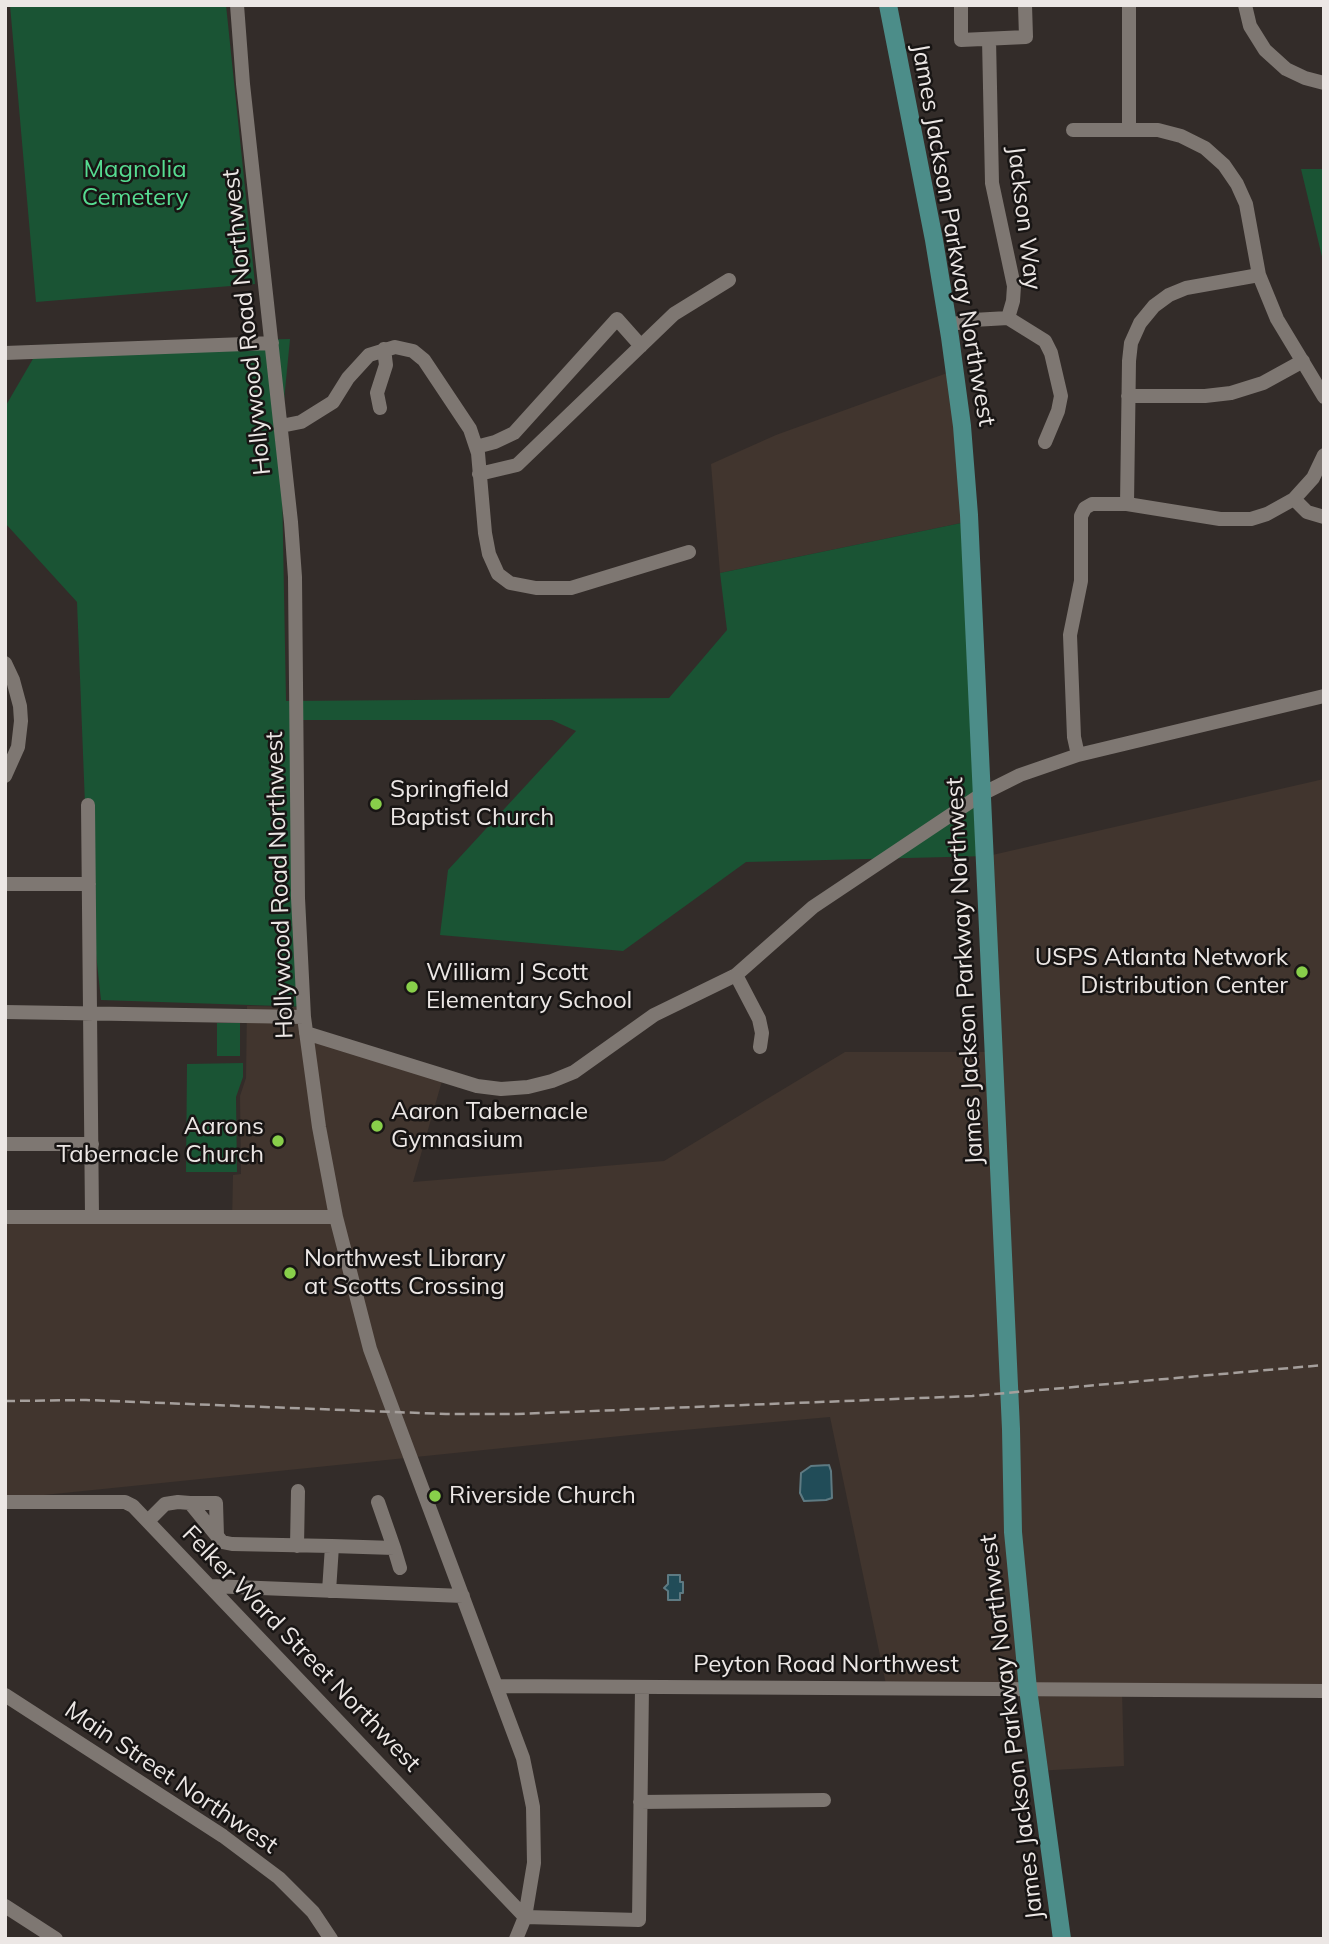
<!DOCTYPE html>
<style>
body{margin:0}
#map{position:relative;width:1329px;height:1944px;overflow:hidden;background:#332c29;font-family:Mulish,sans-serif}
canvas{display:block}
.frame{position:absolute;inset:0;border:7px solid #ece7e5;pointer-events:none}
</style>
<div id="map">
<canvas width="1329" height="1944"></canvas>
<div class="frame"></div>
</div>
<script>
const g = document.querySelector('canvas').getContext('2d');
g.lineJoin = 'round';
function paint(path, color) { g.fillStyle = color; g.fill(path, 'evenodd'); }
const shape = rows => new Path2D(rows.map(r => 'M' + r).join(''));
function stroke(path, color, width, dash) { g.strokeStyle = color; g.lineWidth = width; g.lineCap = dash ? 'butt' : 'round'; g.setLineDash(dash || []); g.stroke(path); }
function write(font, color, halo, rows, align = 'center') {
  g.font = font + ' Mulish,sans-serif'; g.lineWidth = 5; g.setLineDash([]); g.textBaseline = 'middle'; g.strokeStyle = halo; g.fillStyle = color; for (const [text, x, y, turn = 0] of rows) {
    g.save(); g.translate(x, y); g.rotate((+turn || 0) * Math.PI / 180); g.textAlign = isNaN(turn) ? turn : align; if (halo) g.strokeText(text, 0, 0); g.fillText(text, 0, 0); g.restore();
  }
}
const built = shape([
 [961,368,971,521,720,573,711,464,776,435],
 [1324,779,1324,1693,1122,1691,1124,1766,1036,1771,1021,1689,887,1689,830,1417,650,1433,5,1499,5,1221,232,1224,233,1175,241,1174,240,1096,246,1078,247,1006,309,1007,309,1028,444,1074,413,1182,664,1161,845,1052,993,1052,988,856]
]);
const green = shape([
 [10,5,226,5,255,284,36,302],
 [1301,169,1324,169,1324,265],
 [290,339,281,431,286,701,669,698,727,630,720,573,971,521,988,856,746,862,623,951,440,935,448,870,576,731,552,720,301,720,298,732,309,1007,101,1000,88,880,77,602,5,523,5,407,41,345],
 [217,1023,240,1023,240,1056,217,1056],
 [243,1063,243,1077,236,1097,237,1172,186,1172,187,1064]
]);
const water = shape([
 [829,1465,831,1471,832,1498,826,1500,804,1501,800,1493,801,1473,811,1466,829,1465],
 [668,1575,680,1575,680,1582,683,1582,683,1593,680,1593,680,1600,668,1600,668,1591,664,1588,668,1584,668,1575]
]);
const minor = shape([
 [237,5,243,84,291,522,295,577,298,898,304,1017,319,1127,336,1217,370,1349,523,1758,533,1807,534,1863,525,1917,516,1939],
 [961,5,961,40,1026,37,1025,5],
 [1129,5,1129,129],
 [1245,5,1250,26,1265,50,1286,69,1305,78,1324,83],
 [989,39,992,183,1014,286,1013,301,1008,318],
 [1073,130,1158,130,1181,136,1205,148,1224,165,1237,184,1246,204,1259,275,1277,319,1324,397],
 [948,325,973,320,1008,318,1045,341,1051,353,1061,396,1058,411,1045,442],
 [5,353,272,343],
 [1128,396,1205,396,1231,393,1263,383,1303,361],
 [380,408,377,393,386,365,384,349],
 [281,426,301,422,333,402,348,378,369,355,395,347,413,351,424,360,470,429,478,453,485,533,489,554,498,574,510,583,536,588,571,588,689,552],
 [476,447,495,442,514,433,617,319,641,346],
 [479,474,517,465,674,314,729,280],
 [1294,499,1307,512,1324,517],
 [1127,504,1129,361,1131,343,1140,323,1154,306,1169,295,1186,288,1259,275],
 [5,663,13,680,20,706,21,721,18,747,5,776],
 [1078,755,1074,737,1070,635,1081,581,1081,516,1085,508,1092,504,1127,504,1220,519,1251,519,1267,514,1294,499,1313,478,1324,455],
 [88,805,92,1217],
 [5,884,89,884],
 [736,975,759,1019,762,1033,760,1047],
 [5,1012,304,1017],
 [306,1033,477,1086,501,1089,528,1087,552,1081,574,1072,654,1015,736,975,813,907,982,794,1020,775,1078,755,1324,696],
 [5,1144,92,1144],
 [5,1217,336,1217],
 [5,1502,125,1502,133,1506,525,1917,639,1920,642,1687],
 [378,1502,394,1548],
 [190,1503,216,1503,217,1536],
 [148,1521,165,1504,178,1502,190,1503,222,1542,232,1544,332,1546],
 [297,1546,298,1491],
 [210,1586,463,1596],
 [329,1591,332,1546,394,1548,400,1568],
 [497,1686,1324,1691],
 [5,1695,223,1836,279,1878,313,1912,331,1939],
 [640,1802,824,1800],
 [5,1906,56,1939]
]);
const major = shape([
 [888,5,934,240,950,337,962,426,969,515,1011,1429,1013,1532,1028,1689,1062,1939]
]);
const rail = shape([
 [5,1401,86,1400,446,1414,517,1414,972,1396,1324,1365]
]);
const markers = [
 [376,804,7,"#88cf4a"],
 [1302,972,7,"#88cf4a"],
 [412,987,7,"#88cf4a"],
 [377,1126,7,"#88cf4a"],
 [278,1141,7,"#88cf4a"],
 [290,1273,7,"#88cf4a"],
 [435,1496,7,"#88cf4a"]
];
const parkNames = [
 ["Magnolia",135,170],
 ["Cemetery",135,198]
];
const streetNames = [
 ["Jackson Way",1024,218,83],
 ["James Jackson Parkway Northwest",953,235,80],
 ["Hollywood Road Northwest",247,322,-96],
 ["Hollywood Road Northwest",280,885,-92],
 ["James Jackson Parkway Northwest",965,971,-93],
 ["Felker Ward Street Northwest",301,1649,46],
 ["Peyton Road Northwest",826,1665],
 ["James Jackson Parkway Northwest",1012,1727,-97],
 ["Main Street Northwest",171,1778,34]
];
const poiNames = [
 ["Springfield",390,790],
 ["Baptist Church",390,818],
 ["USPS Atlanta Network",1288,958,"right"],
 ["Distribution Center",1288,986,"right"],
 ["William J Scott",426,973],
 ["Elementary School",426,1001],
 ["Aaron Tabernacle",391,1112],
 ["Gymnasium",391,1140],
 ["Aarons",264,1127,"right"],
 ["Tabernacle Church",264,1155,"right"],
 ["Northwest Library",304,1259],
 ["at Scotts Crossing",304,1287],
 ["Riverside Church",449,1496]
];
paint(built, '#41352e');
paint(green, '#1a5434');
paint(water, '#214c58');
stroke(water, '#5e7a82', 2);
stroke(minor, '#7e7772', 14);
stroke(major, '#4c8d89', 18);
stroke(rail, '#a59f9c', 2.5, [10, 5]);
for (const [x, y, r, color] of markers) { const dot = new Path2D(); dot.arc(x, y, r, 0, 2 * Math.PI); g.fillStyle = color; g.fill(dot); stroke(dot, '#181514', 2.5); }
write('24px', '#56dc91', '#181514', parkNames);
write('24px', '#ece7e5', '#181514', streetNames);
write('24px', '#ece7e5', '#181514', poiNames, 'left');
</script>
